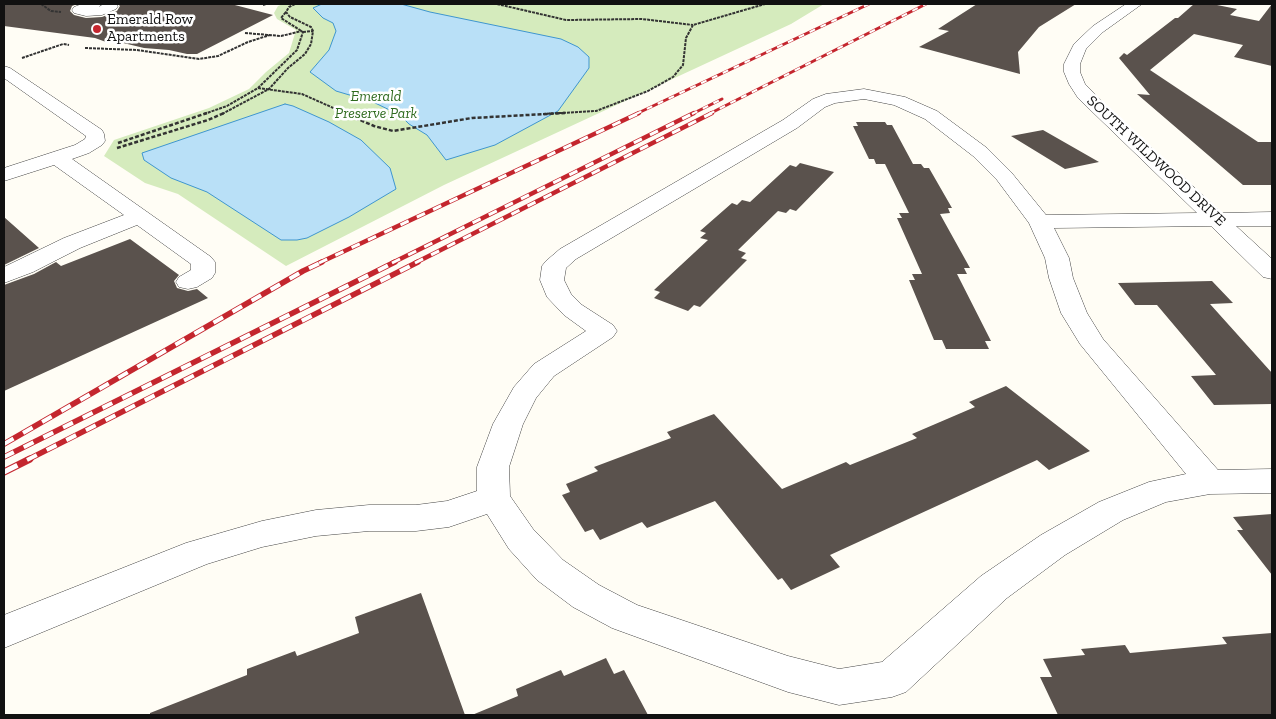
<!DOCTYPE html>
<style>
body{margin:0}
#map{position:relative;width:1276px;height:719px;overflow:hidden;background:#fffdf5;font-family:"Zilla Slab",serif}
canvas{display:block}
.frame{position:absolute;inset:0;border:5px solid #111;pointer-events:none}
</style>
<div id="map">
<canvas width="1276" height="719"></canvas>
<div class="frame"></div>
</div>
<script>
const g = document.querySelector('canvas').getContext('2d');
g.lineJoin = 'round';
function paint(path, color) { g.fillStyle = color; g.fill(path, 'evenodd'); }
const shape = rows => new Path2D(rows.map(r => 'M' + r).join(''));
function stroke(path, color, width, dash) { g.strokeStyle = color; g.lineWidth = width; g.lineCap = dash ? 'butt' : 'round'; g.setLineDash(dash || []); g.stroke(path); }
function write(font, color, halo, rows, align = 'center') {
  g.font = font + ' "Zilla Slab",serif'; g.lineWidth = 5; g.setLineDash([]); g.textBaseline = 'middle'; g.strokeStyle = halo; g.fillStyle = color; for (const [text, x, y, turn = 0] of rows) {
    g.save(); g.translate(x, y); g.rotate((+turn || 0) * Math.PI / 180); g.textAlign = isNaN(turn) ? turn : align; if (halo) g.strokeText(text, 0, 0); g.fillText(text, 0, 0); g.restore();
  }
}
const green = shape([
 [283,4,824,4,791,24,444,185,286,266,178,194,145,183,104,156,114,140,209,108,249,89,266,72,289,53,296,30,277,19,274,13,278,6]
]);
const water = shape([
 [322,4,401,4,430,12,561,39,578,47,589,57,589,68,558,111,495,145,446,160,427,135,409,124,400,115,373,102,336,91,310,72,329,50,336,31,333,23,323,18,313,8,322,4],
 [285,104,293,106,329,122,361,140,390,168,396,189,349,217,307,238,297,240,281,240,207,192,171,178,144,160,142,153,285,104]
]);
const building = shape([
 [4,4,77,4,72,6,70,11,74,15,86,18,102,17,117,11,120,6,118,4,231,4,273,15,197,54,187,54,169,50,144,48,115,41,106,42,95,38,4,26],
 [977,4,1076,4,1039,27,1018,52,1020,74,919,47,949,31,938,29],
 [1194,4,1212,4,1237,9,1230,15,1259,21,1272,4,1272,66,1234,57,1243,45,1194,34,1150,70,1258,142,1272,142,1272,185,1243,185,1137,94,1150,95,1119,58,1124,53,1127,55,1175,18,1178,18],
 [856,122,885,122,887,125,892,125,913,164,921,164,924,168,929,168,952,208,948,208,950,213,940,214,970,268,964,268,967,274,957,274,991,341,985,341,989,349,946,349,942,340,934,340,909,280,915,280,912,274,922,274,897,218,902,218,899,213,909,213,885,164,876,164,874,159,869,159,853,126,858,126],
 [1043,130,1099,162,1065,169,1011,136],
 [800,163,834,172,796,211,790,209,786,213,778,211,738,250,746,253,741,258,747,260,700,307,694,305,688,311,654,298,660,292,654,290,708,240,700,238,706,233,700,231,732,203,737,205,742,200,750,202,790,165,796,167],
 [4,217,39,248,4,265],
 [130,239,179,275,174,281,177,288,188,291,197,289,208,298,4,391,4,285,34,274,56,262,61,266],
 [1212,281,1233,303,1210,304,1272,373,1272,404,1214,405,1191,376,1216,375,1157,305,1135,305,1118,283],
 [1006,386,1090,451,1049,470,1037,460,830,555,840,567,791,590,782,578,778,580,715,501,647,528,642,522,600,540,593,529,585,532,562,495,570,492,566,484,598,471,594,467,671,438,667,432,714,414,782,489,846,462,850,465,917,438,912,434,975,407,969,402],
 [1272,514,1272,575,1237,530,1243,530,1233,517],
 [421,593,465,715,150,715,150,713,247,675,247,669,295,651,297,656,359,633,355,617],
 [1272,633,1272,715,1058,715,1040,677,1052,677,1043,659,1085,655,1081,649,1125,645,1130,653,1227,644,1222,637],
 [606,658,614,674,624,670,648,715,472,715,518,696,516,689,561,670,564,676]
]);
const pathFar1 = shape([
 [41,4,51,11,61,12],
 [497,4,566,20,642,19,693,25],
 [263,5,266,4],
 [303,32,313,31],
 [245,33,281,36,302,31],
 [85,48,137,50,199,59,218,56,248,42,270,35],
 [22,58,63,44,69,45],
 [258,88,302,94,347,114],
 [204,114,227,106,258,88,297,50,303,32,281,18,286,12],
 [222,114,269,89,288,68,305,54,311,44,313,31,311,27,290,17,286,12,289,7,295,4],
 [543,114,596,111,648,91,673,77,683,65,686,38,693,25,765,4]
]);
const path = shape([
 [344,113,374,126,393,131,472,118,565,113],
 [118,143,207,113],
 [117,148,208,120,224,113]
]);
const minor = shape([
 [82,4,101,4,99,7,102,5,101,4,116,4,118,6,116,9,102,15,86,16,74,13,72,10,74,7,82,4],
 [1126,4,1142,4,1103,32,1086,49,1080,64,1080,72,1085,84,1107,107,1222,213,1272,212,1272,226,1236,226,1272,259,1272,279,1263,277,1211,226,1054,228,1069,258,1073,278,1087,313,1103,339,1218,470,1272,469,1272,493,1210,494,1166,502,1123,520,1065,555,1007,598,906,692,892,697,839,705,788,692,612,628,573,607,537,580,509,549,487,514,449,527,416,531,369,531,316,536,262,547,207,564,4,648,4,615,186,543,262,521,316,510,369,505,416,505,447,501,477,491,477,467,493,424,514,387,534,364,586,331,564,315,547,297,540,280,542,266,546,261,560,249,783,120,813,99,826,94,864,89,905,97,937,111,987,148,1011,172,1046,215,1197,213,1078,98,1069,84,1064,72,1064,64,1074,44,1093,26,1126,4],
 [864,99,894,105,925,119,973,156,997,180,1029,223,1045,258,1049,278,1061,313,1080,344,1186,474,1149,482,1099,502,1041,535,981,576,882,662,839,669,788,656,637,605,599,585,563,560,533,529,510,496,509,467,523,424,536,398,554,376,613,337,617,331,613,325,582,305,571,294,564,280,566,268,576,259,797,128,825,107,835,103,864,99],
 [4,66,10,68,102,130,104,134,105,141,102,145,89,153,72,159,211,257,215,262,215,273,212,278,197,287,188,289,179,287,176,282,179,277,191,270,191,264,137,225,80,248,33,272,4,283,4,267,64,238,124,215,54,165,4,181,4,168,75,145,85,139,86,136,4,78,4,66]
]);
const railFar3 = shape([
 [636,114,869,4],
 [692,114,722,99],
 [709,114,926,4]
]);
const railFar2 = shape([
 [319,263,639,113],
 [392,263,694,113],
 [415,263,712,113]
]);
const railFar1 = shape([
 [4,444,303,271,322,262],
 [4,457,395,262],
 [27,460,418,262]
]);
const rail = shape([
 [4,472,30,459]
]);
const markers = [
 [97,29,5,"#c4262e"]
];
const farPoinames = [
 ["Emerald Row",107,20],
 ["Apartments",107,37]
];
const farParknames = [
 ["Emerald",376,97],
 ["Preserve Park",376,114]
];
const farStreetnames = [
 ["SOUTH WILDWOOD DRIVE",1156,161,43]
];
paint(green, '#d5ebbd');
paint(water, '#b9e0f7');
stroke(water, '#3f96cf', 1);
paint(building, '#5a524d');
stroke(minor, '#444', 1);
stroke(pathFar1, '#333', 2, [3, 1]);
stroke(path, '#333', 2.5, [4, 2]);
paint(minor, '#fff');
stroke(railFar3, '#c4262e', 3);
stroke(railFar2, '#c4262e', 4.5);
stroke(railFar1, '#c4262e', 5.5);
stroke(rail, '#c4262e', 7);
stroke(railFar3, '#fff', 2, [6]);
stroke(railFar2, '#fff', 3, [9]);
stroke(railFar1, '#fff', 4, [11]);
stroke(rail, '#fff', 5, [15]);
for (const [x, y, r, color] of markers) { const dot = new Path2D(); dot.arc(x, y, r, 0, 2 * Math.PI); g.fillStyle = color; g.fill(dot); stroke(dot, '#fff', 2); }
write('15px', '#111', '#fff', farPoinames, 'left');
write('italic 15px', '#2f6b1f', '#fff', farParknames);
write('15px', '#111', '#fff', farStreetnames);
</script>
